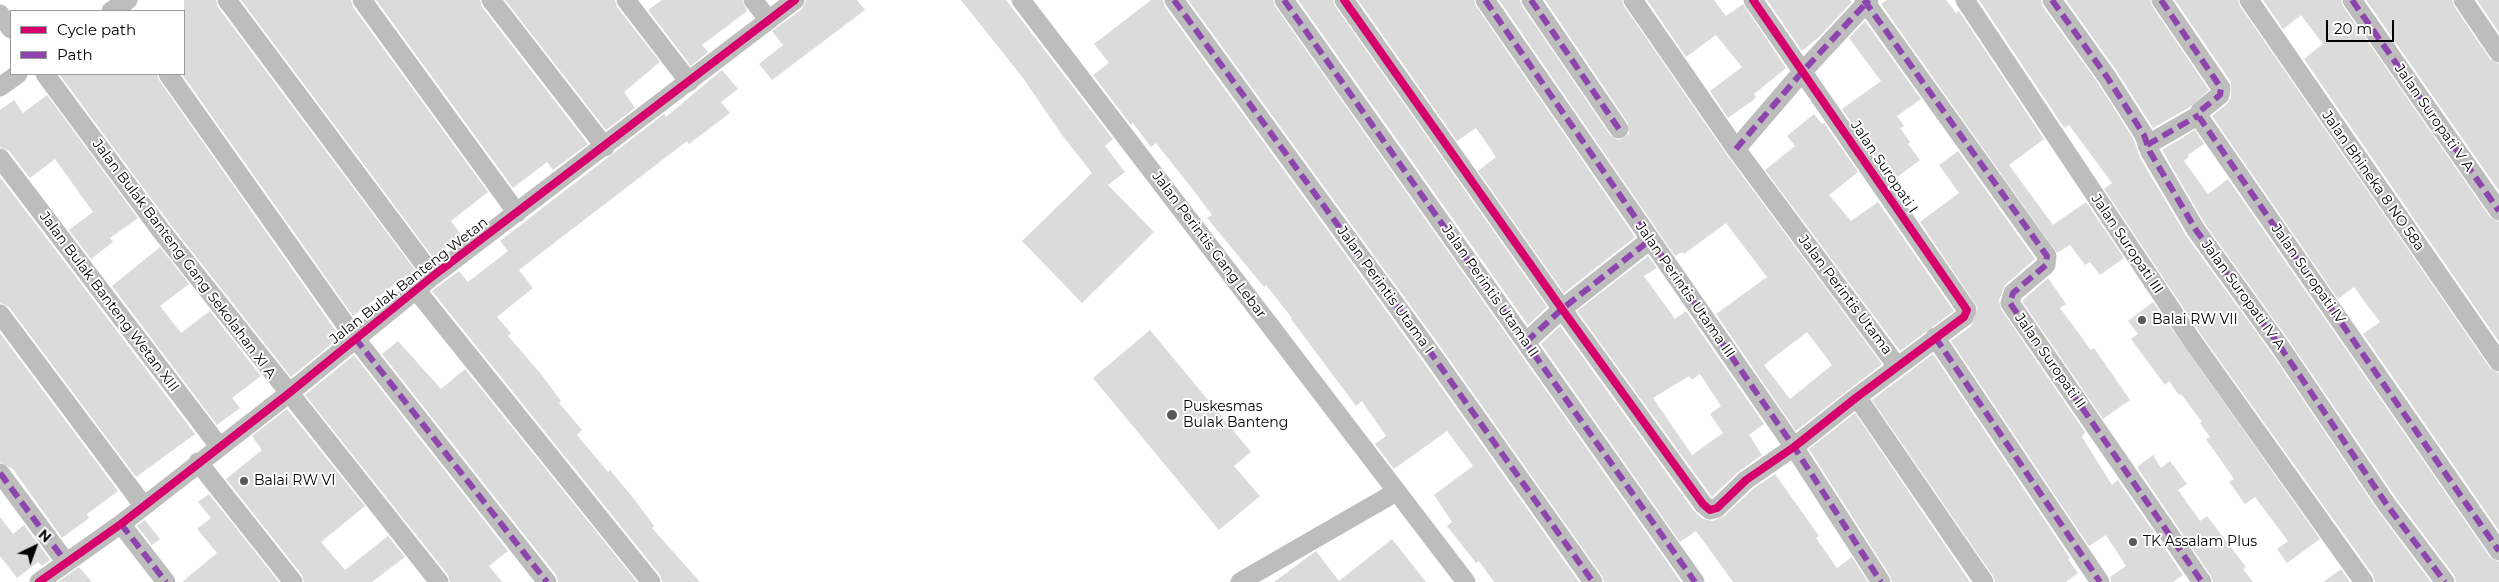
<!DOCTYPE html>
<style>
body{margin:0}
#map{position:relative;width:2499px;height:582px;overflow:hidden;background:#fff;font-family:Montserrat,sans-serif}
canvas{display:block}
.legend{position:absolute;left:10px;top:10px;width:175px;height:65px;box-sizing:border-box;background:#fff;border:1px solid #999;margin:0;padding:6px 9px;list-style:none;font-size:15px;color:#000}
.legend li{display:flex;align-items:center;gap:10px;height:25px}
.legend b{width:25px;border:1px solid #999}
.north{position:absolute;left:10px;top:522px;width:50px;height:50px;-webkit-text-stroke:4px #fff;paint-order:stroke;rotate:42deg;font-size:14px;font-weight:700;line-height:20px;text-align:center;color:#000}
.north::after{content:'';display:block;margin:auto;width:18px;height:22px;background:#000;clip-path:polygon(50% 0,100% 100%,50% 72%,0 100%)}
.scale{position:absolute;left:2326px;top:20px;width:68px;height:22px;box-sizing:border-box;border:2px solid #000;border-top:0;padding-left:6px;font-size:15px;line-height:18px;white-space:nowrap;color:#000;-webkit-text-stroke:4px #fff;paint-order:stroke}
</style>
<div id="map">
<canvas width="2499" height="582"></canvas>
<ul class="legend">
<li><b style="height:6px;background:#d6006c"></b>Cycle path</li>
<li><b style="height:6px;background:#8e44ad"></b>Path</li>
</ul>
<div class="north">N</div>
<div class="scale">20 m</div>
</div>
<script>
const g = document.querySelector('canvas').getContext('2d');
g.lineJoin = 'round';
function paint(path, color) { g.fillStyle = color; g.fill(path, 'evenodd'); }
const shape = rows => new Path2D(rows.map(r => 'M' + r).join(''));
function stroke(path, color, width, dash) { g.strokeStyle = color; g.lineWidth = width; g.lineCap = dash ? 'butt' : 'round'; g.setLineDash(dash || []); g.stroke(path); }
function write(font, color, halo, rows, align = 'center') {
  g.font = font + ' Montserrat,sans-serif'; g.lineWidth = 4; g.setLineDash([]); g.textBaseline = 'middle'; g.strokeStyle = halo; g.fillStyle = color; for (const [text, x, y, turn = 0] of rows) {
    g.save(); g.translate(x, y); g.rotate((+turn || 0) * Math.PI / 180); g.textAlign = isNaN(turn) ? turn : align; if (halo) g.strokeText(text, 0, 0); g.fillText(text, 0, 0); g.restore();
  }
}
const building = shape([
 [184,0,216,0,218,7,418,274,411,279,407,275,353,316,182,74,184,74],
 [241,0,351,0,353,7,488,192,451,221,462,236,446,248,444,253,435,260],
 [376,0,480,0,482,7,588,144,553,170,547,162,513,188],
 [505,0,615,0,617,7,660,62,624,92,635,108,606,130],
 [662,0,742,0,747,11,702,45,708,52,691,66,648,10],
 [806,0,857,0,865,10,772,80,759,64,783,45,772,31,802,9],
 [961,0,1006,0,1113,139,1105,146,1125,172,1108,185,1154,232,1082,303,1022,241,1092,173,1062,135,1023,78],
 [1151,0,1163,0,1165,7,1419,356,1579,582,1494,582,1479,561,1476,563,1447,526,1452,522,1434,495,1473,466,1447,431,1394,469,1375,444,1386,436,1362,401,1356,406,1291,319,1292,318,1266,285,1264,287,1207,218,1212,215,1194,191,1156,143,1151,147,1133,123,1131,125,1093,75,1109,63,1094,44],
 [1188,0,1273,0,1275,6,1681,582,1604,582,1602,576,1437,342],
 [1298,0,1333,0,1335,6,1547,307,1528,325],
 [1358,0,1474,0,1476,6,1635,237,1564,293,1478,171,1496,157,1476,128,1457,141],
 [1499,0,1520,0,1522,6,1610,135,1619,140,1629,134,1628,123,1545,0,1622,0,1624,6,1727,155,1882,364,1796,431,1716,314,1767,277,1726,223,1684,254,1682,252,1675,256],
 [1807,332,1832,365,1790,399,1764,365],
 [1647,0,1714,0,1726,16,1743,4,1786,68,1754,94,1756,98,1728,118,1710,91,1742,67,1716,35,1686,57],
 [1767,0,1850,0,1852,2,1819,37,1802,51],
 [1887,0,1946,0,1956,13,1959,11,2044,139,2009,165,2053,225,2086,202,2124,258,2100,275,2090,262,2085,265,2070,245,2057,253,1881,4],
 [1979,0,2041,0,2043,7,2098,83,2134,140,2140,158,2187,237,2270,351,2378,511,2431,582,2375,582,2373,575,2202,336,2104,189,2112,183,2069,125,2064,128,2063,126],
 [2066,0,2150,0,2152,6,2209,90,2190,107,2153,128,2116,70],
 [2175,0,2238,0,2240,6,2490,368,2499,373,2499,531,2363,334,2380,322,2354,287,2338,299,2212,116,2227,104,2231,97,2231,82],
 [2263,0,2341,0,2343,6,2490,217,2499,222,2499,342,2304,59,2323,44,2301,15,2283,29],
 [2366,0,2452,0,2454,6,2490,59,2499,64,2499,191],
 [2477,0,2499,0,2499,33],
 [1865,21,1921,99,1897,116,1904,126,1900,128,1910,142,1908,144,1920,160,1892,181,1842,109,1881,81,1849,38],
 [722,70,738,89,721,102,730,113,689,144,687,141,519,270,533,288,497,317,511,333,508,336,541,374,561,401,559,403,582,430,577,435,608,472,610,470,634,499,654,526,652,528,700,582,662,582,660,575,432,291,459,271,468,282,508,251,500,241,664,114,666,117],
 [59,74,157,74,159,80,340,337,291,377,171,225],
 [47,95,138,218,110,238,113,242,91,259,69,230,93,212,55,159,30,178,9,151,0,147,0,110,14,100,23,113],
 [1814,114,1822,124,1824,123,1858,172,1829,195,1851,221,1878,202,1954,311,1900,351,1765,170,1795,146,1787,136],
 [2195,130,2204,144,2188,155,2189,157,2184,161,2208,194,2228,179,2490,557,2499,562,2499,582,2456,582,2454,575,2396,498,2288,339,2205,224,2162,150],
 [1958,151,2035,259,2005,285,1999,300,2001,309,2085,432,2082,437,2112,485,2118,480,2183,575,2173,582,2111,582,2110,577,2126,566,2106,535,2089,546,1951,341,1971,326,1978,308,1920,222,1959,193,1939,165],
 [0,177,195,434,136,477,9,307,0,303],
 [160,247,189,284,160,306,181,333,210,311,261,376,232,398,240,408,217,425,112,286],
 [1648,256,1657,268,1644,276,1675,319,1686,311,1764,424,1749,435,1762,455,1738,472,1712,497,1577,311],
 [1700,374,1721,406,1710,414,1723,433,1692,455,1653,398,1689,376,1692,380],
 [2048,278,2066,304,2060,308,2091,350,2094,348,2130,400,2103,419,2022,301],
 [2153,302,2320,539,2287,563,2277,549,2288,541,2255,497,2245,504,2229,482,2234,479,2206,439,2210,437,2200,423,2202,422,2181,394,2179,395,2169,381,2165,385,2131,339,2138,334,2128,321],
 [1560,326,1694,511,1703,519,1713,521,1724,516,1753,489,1775,474,1819,536,1816,538,1837,568,1852,557,1868,582,1733,582,1696,531,1680,542,1541,344],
 [1150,330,1251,452,1234,466,1260,496,1219,530,1093,378],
 [0,333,118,491,87,514,89,518,62,538,13,469,0,462],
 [398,341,441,389,465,369,637,582,558,582,556,575,382,354],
 [1933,354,2070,558,2068,559,2078,573,2066,582,1995,582,1993,576,1872,400],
 [354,355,508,551,489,566,502,582,450,582,448,575,305,395],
 [287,409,365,506,321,542,345,570,388,536,405,557,372,582,304,582,302,575,226,479,262,450,252,436],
 [1855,413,1970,582,1892,582,1890,576,1809,449],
 [2153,455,2161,468,2170,461,2187,484,2178,490,2200,521,2207,516,2246,567,2243,569,2253,582,2213,582,2211,576,2137,467],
 [209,494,279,582,182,582,217,553,197,529,211,518,198,502],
 [0,517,13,534,24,525,50,560,42,566,38,562,17,578,0,556],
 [145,520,160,539,152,545,137,526],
 [1392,539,1426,582,1274,582,1316,551,1339,581],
 [79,567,92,582,58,582],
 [2341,569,2350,582,2323,582]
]);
const minor = shape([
 [227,0,433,276],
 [362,0,517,213],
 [491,0,605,147],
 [626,0,689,82],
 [753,0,769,20],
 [1021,0,1466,582],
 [1174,0,1428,349,1593,582],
 [1284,0,1695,582],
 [1344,0,1562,309,1703,504,1710,510,1717,508,1746,480,1794,447,1857,397,1964,317,1967,310,1753,0],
 [1485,0,1794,447,1881,582],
 [1531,0,1619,129],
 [1633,0,1736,149,1897,366],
 [1864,0,2047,256,2046,265,2013,293,2010,303,2202,582],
 [1965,0,2193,342,2364,582],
 [2052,0,2107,77,2144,135,2150,152,2196,230,2279,345,2387,505,2445,582],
 [2161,0,2221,88,2220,95,2200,111,2199,117,2499,551],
 [2249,0,2499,362],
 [2352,0,2499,211],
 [2463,0,2499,53],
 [111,11,128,0],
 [0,14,11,29],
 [45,74,162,232,439,582],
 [168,74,355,338,547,582],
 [0,87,18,74],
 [2147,145,2199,115],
 [1736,149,1803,71,1869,0],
 [0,158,219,446],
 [417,291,651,582],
 [0,314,143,505],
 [1935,337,2100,582],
 [1526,342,1562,309,1650,240],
 [1857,397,1984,582],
 [198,462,293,582],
 [0,473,65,561],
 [121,524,166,582],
 [39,582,121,524,288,394,433,276,795,0],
 [1240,582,1396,492]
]);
const quiet = shape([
 [1174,0,1428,349,1593,582],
 [1284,0,1695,582],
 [1485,0,1794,447,1881,582],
 [1531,0,1619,129],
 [1864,0,2047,256,2046,265,2013,293,2010,303,2202,582],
 [2052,0,2107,77,2144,135,2150,152,2196,230,2279,345,2387,505,2445,582],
 [2161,0,2221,88,2220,95,2200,111,2199,117,2499,551],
 [2352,0,2499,211],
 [2147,145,2199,115],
 [1736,149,1803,71,1869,0],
 [1935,337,2100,582],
 [355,338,547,582],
 [1526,342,1562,309,1650,240],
 [0,473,65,561],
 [121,524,166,582]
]);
const cycleway = shape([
 [1344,0,1562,309,1703,504,1710,510,1717,508,1746,480,1794,447,1857,397,1964,317,1967,310,1753,0],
 [39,582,121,524,288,394,433,276,795,0]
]);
const markers = [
 [2142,320,5,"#595959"],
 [1172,415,6,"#595959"],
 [244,481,5,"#595959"],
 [2133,542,5,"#595959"]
];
const streetNames = [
 ["Jalan Suropati V A",2434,118,55],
 ["Jalan Suropati I",1884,167,56],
 ["Jalan Bhineka 8 NO 58a",2373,181,55],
 ["Jalan Suropati III",2127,244,56],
 ["Jalan Perintis Gang Lebar",1209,245,53],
 ["Jalan Bulak Banteng Gang Sekolahan XI A",184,259,53],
 ["Jalan Suropati IV",2308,274,55],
 ["Jalan Bulak Banteng Wetan",409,281,-38],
 ["Jalan Perintis Utama I",1385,290,54],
 ["Jalan Perintis Utama III",1685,290,55],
 ["Jalan Perintis Utama II",1490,291,55],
 ["Jalan Perintis Utama",1845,295,53],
 ["Jalan Suropati IV A",2243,295,54],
 ["Jalan Bulak Banteng Wetan XIII",109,302,53],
 ["Jalan Suropati II",2050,361,55]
];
const poiNames = [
 ["Balai RW VII",2152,320],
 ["Puskesmas",1183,407],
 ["Bulak Banteng",1183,423],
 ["Balai RW VI",254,481],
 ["TK Assalam Plus",2143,542]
];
paint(building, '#dbdbdb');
stroke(minor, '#bdbdbd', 19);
stroke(quiet, '#8e44ad', 6, [12, 6]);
stroke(cycleway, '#d6006c', 8);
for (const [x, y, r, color] of markers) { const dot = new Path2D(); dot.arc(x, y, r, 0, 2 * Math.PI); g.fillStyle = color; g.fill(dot); stroke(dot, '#fff', 2); }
write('14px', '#000', '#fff', streetNames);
write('14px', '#000', '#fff', poiNames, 'left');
</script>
